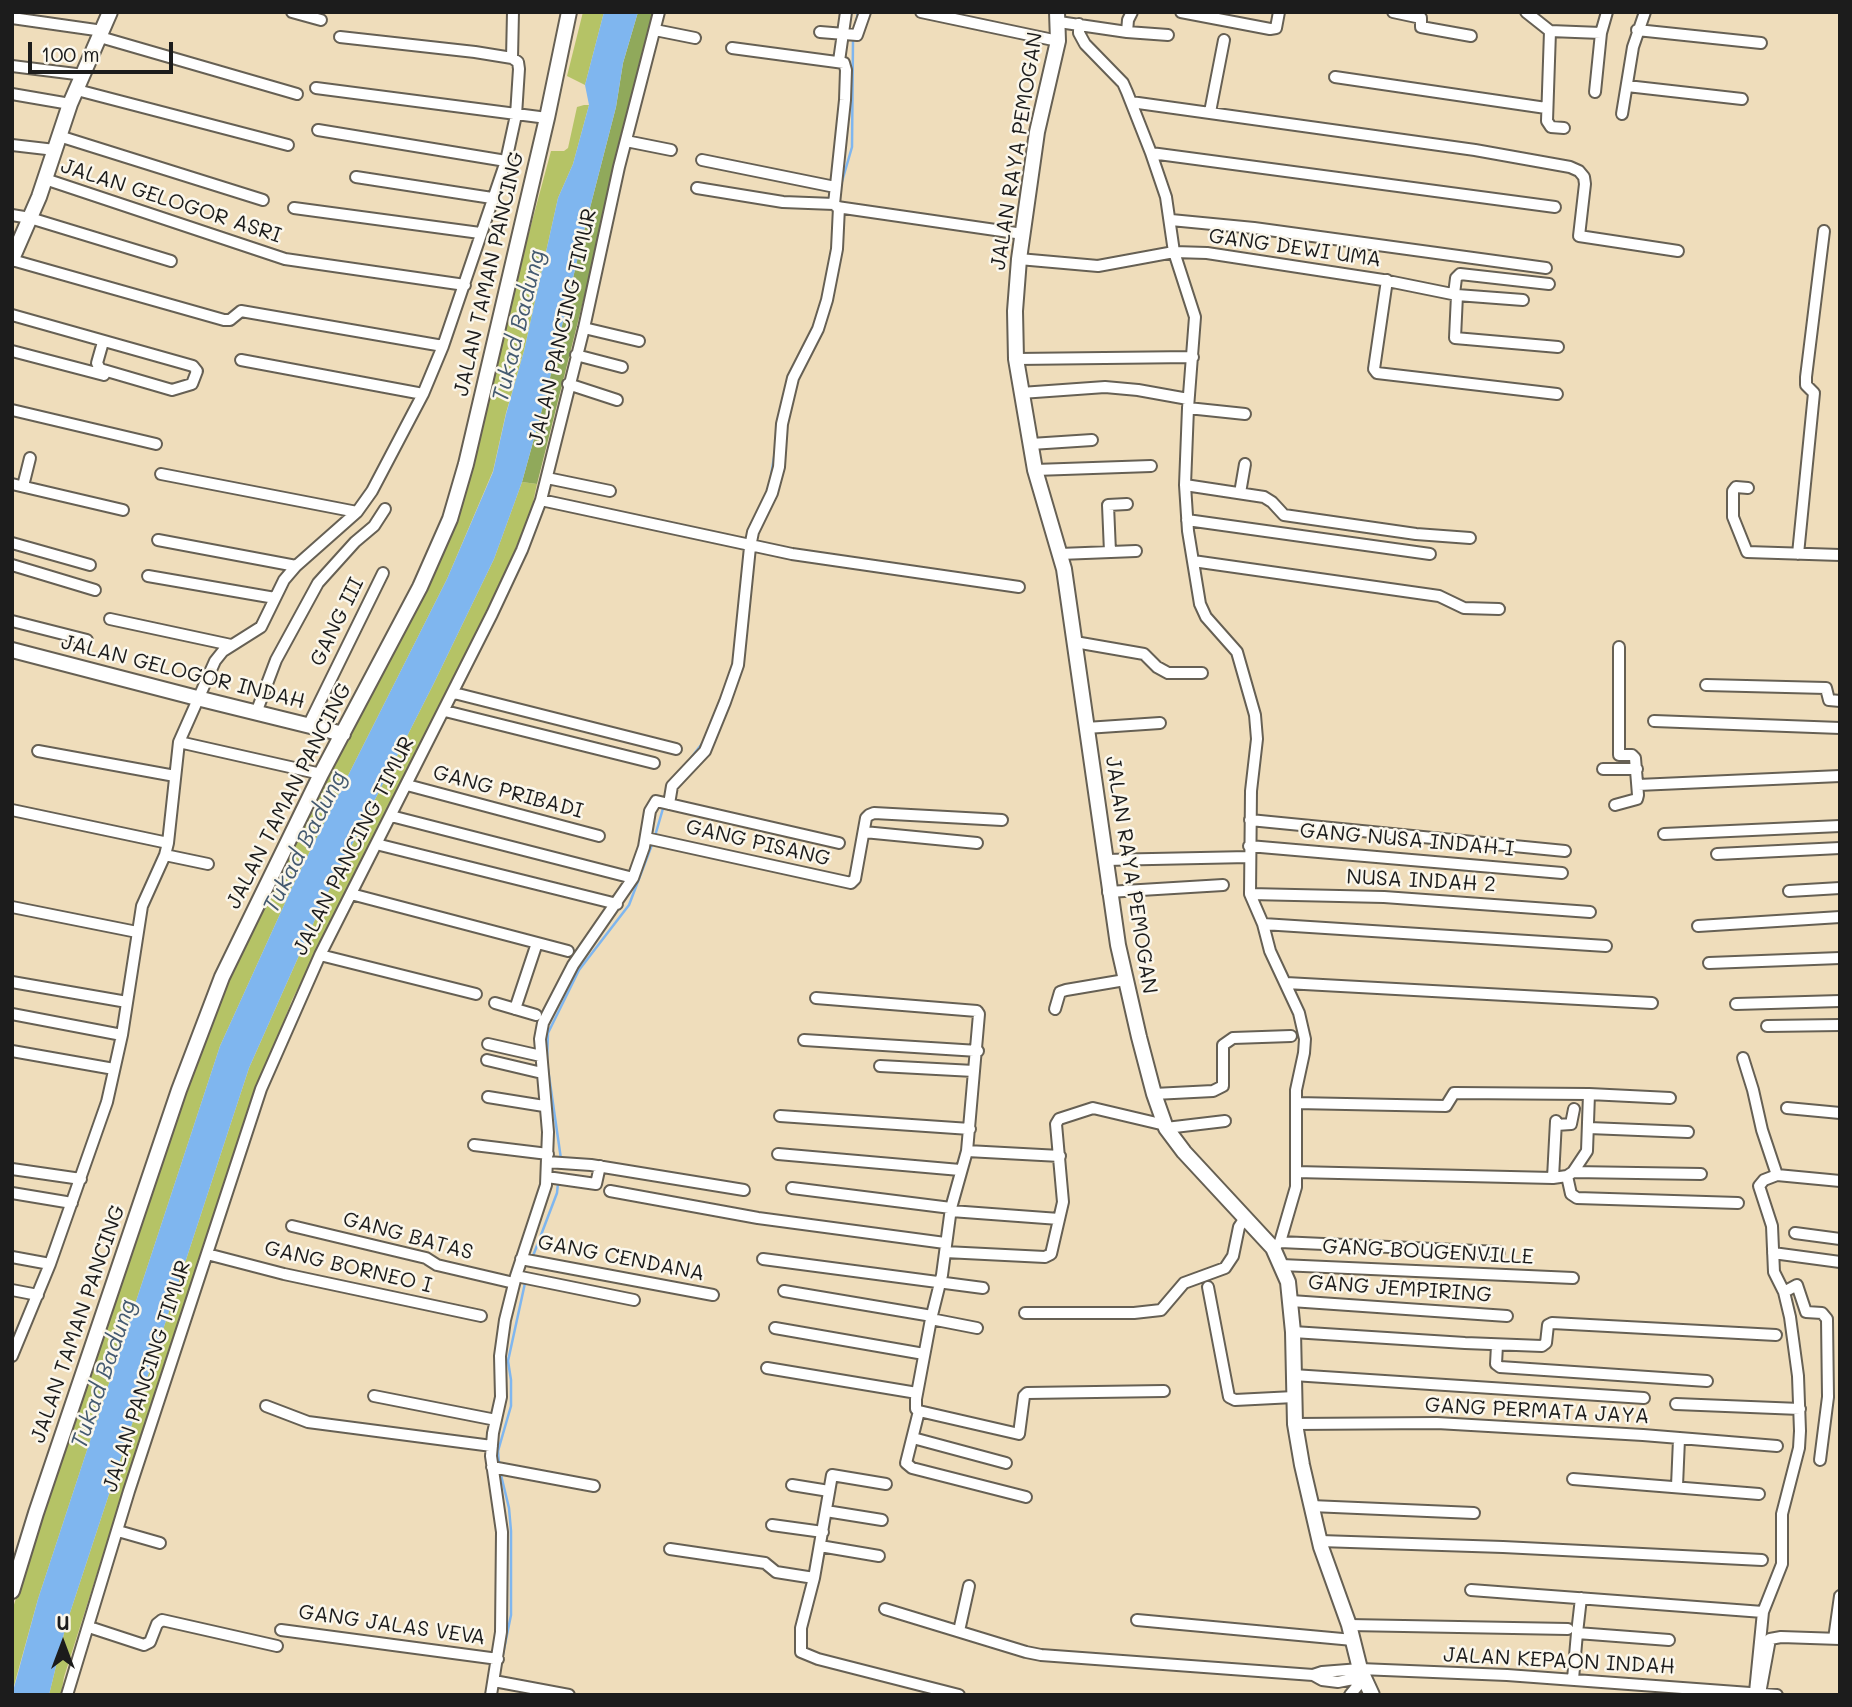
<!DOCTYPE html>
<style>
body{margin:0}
#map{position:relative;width:1852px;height:1707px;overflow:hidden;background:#efddbb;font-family:Mali,sans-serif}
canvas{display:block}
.frame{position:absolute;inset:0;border:14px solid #1c1c1c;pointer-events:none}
.north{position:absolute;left:28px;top:1609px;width:70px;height:70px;-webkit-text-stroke:5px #fbf7ec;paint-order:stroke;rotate:0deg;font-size:19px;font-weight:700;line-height:28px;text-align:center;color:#1c1c1c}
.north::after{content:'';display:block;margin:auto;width:24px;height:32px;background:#1c1c1c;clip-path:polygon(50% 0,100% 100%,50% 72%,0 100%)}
.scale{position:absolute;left:28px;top:42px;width:145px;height:32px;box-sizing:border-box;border:4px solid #1c1c1c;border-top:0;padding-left:9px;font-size:21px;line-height:24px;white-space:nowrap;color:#1c1c1c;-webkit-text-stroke:5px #fbf7ec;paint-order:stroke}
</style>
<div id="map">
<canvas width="1852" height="1707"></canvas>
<div class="frame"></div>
<div class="north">U</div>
<div class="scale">100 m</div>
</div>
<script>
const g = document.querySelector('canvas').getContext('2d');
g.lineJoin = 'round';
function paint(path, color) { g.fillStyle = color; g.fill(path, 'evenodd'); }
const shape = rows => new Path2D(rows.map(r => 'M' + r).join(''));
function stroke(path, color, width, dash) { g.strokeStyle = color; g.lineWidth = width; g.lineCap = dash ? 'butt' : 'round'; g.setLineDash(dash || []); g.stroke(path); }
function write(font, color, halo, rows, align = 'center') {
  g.font = font + ' Mali,sans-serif'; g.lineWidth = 5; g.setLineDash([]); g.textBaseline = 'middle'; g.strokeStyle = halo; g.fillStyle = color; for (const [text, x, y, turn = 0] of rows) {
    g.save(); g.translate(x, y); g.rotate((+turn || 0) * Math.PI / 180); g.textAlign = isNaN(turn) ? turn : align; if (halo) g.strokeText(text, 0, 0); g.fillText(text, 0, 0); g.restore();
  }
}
const green = shape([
 [583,12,604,12,585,85,567,76],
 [584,105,589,105,573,164,558,198,524,351,506,413,493,471,447,579,295,881,220,1046,38,1599,12,1693,12,1611,55,1474,89,1381,150,1191,218,999,289,852,377,684,447,537,551,151,564,151,568,148,577,107],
 [522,482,537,484,530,516,475,640,292,1000,262,1077,167,1354,64,1677,61,1695,49,1695,66,1625,249,1068,321,906,434,683,494,559]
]);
const forest = shape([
 [638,12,654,12,593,262,537,484,522,482,546,395,583,235,616,107,623,63]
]);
const water = shape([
 [604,12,638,12,623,63,616,107,583,235,546,395,522,482,494,559,434,683,321,906,249,1068,66,1625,49,1695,12,1695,38,1599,220,1046,295,881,447,579,493,472,506,414,524,351,558,198,573,164,589,105,585,85]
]);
const stream = shape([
 [856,23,858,12],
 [841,185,852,147,853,40],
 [771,476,775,451],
 [691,758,704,741],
 [655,836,664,805],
 [547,1062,548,1033,579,970,629,905,653,842],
 [548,1069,561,1159],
 [533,1256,557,1193,558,1183],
 [499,1464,498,1451,511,1406,511,1380,508,1361,525,1283],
 [500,1471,509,1508,511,1531,511,1615,503,1654]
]);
const minor = shape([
 [292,12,321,20],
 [921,12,1058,41],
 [1181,12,1270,29,1276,28,1279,12],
 [1393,12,1421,18,1421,27,1471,36],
 [1526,12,1550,31],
 [12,18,103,31],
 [1059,22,1127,32,1128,20,1132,12],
 [1079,24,1079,33,1085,44,1123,83,1127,92,1151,153,1166,197,1174,252,1195,317,1188,408,1185,485,1188,531,1200,604,1206,617,1237,652,1255,715,1257,739,1251,791,1250,894,1263,924,1270,951,1299,1013,1305,1039,1304,1053,1296,1090,1296,1187,1280,1242,1273,1248],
 [655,30,695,38],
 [1637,30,1761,43],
 [1550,31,1547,121,1551,127,1564,128],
 [1550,31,1601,33],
 [820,32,857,35,865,12],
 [1127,32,1168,35],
 [100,37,297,94],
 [340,37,475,52,512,58],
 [732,48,844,63,846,70,845,100,834,204],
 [839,61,846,12],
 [12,66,84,75],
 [1335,77,1546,108],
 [1627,86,1742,99],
 [316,88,547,118],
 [77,90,288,145],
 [1595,92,1601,33,1607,12],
 [12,94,70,104],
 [1131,102,1475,150,1570,167,1579,171,1584,177,1585,184,1579,236,1678,251],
 [1210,112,1224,40],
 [1622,114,1633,47,1645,12],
 [318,130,506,161],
 [59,136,263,200],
 [626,141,671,150],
 [12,145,55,150],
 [1151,153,1555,207],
 [702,160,835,187],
 [356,177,492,198],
 [45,179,285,259,465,285],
 [697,188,783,202,834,204,837,207,1023,234],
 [294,208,480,233],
 [12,215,30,218,171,261],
 [1171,220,1254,228,1546,268],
 [1019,259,1098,266,1174,252,1207,253,1383,280,1457,295,1523,300],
 [12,260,224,320,230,320,241,311,443,346],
 [1387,280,1374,369,1377,373,1557,394],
 [1454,294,1456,278,1460,274,1549,284],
 [1457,295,1455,338,1558,347],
 [12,315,193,366,197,371,192,384,172,390,100,369,97,363,103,342],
 [584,328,639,341],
 [12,351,104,375],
 [576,355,622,367],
 [1016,359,1193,357],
 [241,360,423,394],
 [568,384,617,400],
 [1021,393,1105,387,1138,390,1188,399],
 [1188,408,1245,414],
 [12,410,156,444],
 [1031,444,1092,440],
 [1035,470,1151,466],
 [161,474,357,512],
 [547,478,610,491],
 [12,484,123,510],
 [1185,485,1264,497,1272,502,1284,515,1416,534,1470,538],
 [23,486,30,458],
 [1748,488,1736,487,1733,491,1733,517,1747,552,1840,555],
 [1240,493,1245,464],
 [541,500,792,554,1019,587],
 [1187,520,1430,554],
 [158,540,296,566],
 [12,543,90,565],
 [1110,552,1108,505,1127,504],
 [1060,554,1136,551],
 [1798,554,1814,393,1806,385,1806,377,1824,231],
 [1193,561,1439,596,1464,608,1499,609],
 [12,565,95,590],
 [148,576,275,598],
 [110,619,231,645],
 [12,621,87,640],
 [1075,642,1144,654,1157,667,1168,673,1202,673],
 [1706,685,1826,688,1829,700,1840,701],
 [454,693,676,749],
 [445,711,654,763],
 [256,713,276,660,318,583,355,542,374,526,385,509],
 [1654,721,1840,728],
 [308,726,383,573],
 [1086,728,1160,723],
 [179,742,321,774],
 [38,751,175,776],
 [1603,769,1637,769],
 [407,785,599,836],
 [1638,785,1840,776],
 [669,804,672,786,705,751,725,702,738,665,750,547,753,532,772,493,779,467,782,424,793,378,818,329,827,300,837,249,839,207],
 [1615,805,1637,799,1638,795,1635,758,1632,755,1619,755,1619,647],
 [12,810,168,843],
 [391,816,633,878],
 [1250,820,1565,851],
 [864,832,977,843],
 [1664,834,1840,826],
 [646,838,851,883,855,879,866,818,869,815,874,813,1002,820],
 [376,844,617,904],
 [1249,846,1562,873],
 [1717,854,1840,848],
 [165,855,208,864],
 [1104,860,1249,857],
 [1789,891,1840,888],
 [1108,892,1223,885],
 [351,894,568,951],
 [1250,894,1384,897,1590,912],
 [12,907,137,932],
 [1263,924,1606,946],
 [1698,926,1840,917],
 [320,955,476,994],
 [1709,963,1840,958],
 [12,982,127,1002],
 [1286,983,1652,1003],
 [816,998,977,1011,979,1014,967,1151,951,1208,942,1275,931,1319,916,1399,916,1409,919,1411,906,1463,912,1468,1026,1497],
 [495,1003,536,1015],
 [1736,1004,1840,1001],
 [515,1009,537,943],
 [1055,1009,1060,992,1066,990,1125,980],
 [12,1014,122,1035],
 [1767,1026,1840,1025],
 [804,1040,978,1051],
 [488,1044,541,1056],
 [12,1051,114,1069],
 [1743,1058,1753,1090,1762,1130,1777,1175],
 [487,1060,542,1073],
 [880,1066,974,1071],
 [1154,1094,1213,1091,1223,1086,1223,1045,1233,1038,1291,1036],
 [488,1097,544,1106],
 [1296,1103,1446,1106,1454,1093,1589,1094,1670,1098],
 [1787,1108,1840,1113],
 [780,1116,970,1129],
 [1556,1125,1571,1124,1574,1109],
 [1166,1128,1225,1121],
 [1589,1128,1688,1132],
 [474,1145,548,1154],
 [967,1151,1060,1156],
 [778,1154,960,1170],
 [547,1162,591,1165,744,1190],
 [12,1169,81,1179],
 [1296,1172,1553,1178,1567,1176,1573,1172,1587,1151,1589,1094],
 [1573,1172,1701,1174],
 [1567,1176,1571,1194,1577,1198,1738,1203],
 [547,1177,596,1184,600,1166],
 [1553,1178,1556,1121],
 [792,1188,951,1208],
 [610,1191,758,1218,945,1243],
 [12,1193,72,1203],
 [951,1211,1059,1219],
 [292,1226,426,1258,437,1265,514,1283],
 [1795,1233,1840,1239],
 [1280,1242,1499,1252],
 [945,1252,1045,1257,1051,1254,1063,1202,1056,1124,1059,1119,1093,1108,1165,1125],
 [1773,1253,1840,1262],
 [207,1254,284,1274,481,1316],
 [12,1257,50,1264],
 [521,1259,713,1295],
 [763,1259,983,1288],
 [1281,1265,1573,1278],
 [516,1276,634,1300],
 [1208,1287,1229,1397,1235,1400,1294,1397],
 [12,1290,38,1295],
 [784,1291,932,1316],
 [1784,1292,1797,1285,1806,1312,1822,1313,1827,1319,1828,1397,1820,1460],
 [1291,1301,1507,1316],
 [1025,1313,1134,1313,1161,1310,1184,1283,1225,1268,1233,1256,1239,1227,1245,1218],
 [931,1319,977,1328],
 [775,1328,924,1354],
 [1293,1332,1465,1343,1542,1346,1546,1343,1548,1325,1552,1323,1776,1335],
 [1497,1345,1496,1364,1500,1367,1707,1381],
 [12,1356,50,1264,107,1102,122,1035,142,906,165,855,168,843,179,742,215,661,223,651,261,627,284,580,296,566,357,512,372,491,423,394,443,346,506,161,516,115,519,69,518,62,512,58,513,12],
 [767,1368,917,1393],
 [1293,1375,1644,1398],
 [374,1396,496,1420],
 [1676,1404,1800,1409],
 [266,1406,308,1422,492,1446],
 [919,1411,1019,1434,1024,1396,1027,1393,1164,1391],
 [1295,1424,1437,1423,1643,1435,1777,1446],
 [913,1438,1006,1463],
 [492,1467,594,1486],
 [1573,1479,1759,1494],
 [886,1484,832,1475,814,1578,801,1628,801,1652,818,1659,959,1695],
 [792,1485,829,1491],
 [1677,1486,1679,1439],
 [1311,1506,1474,1513],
 [826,1511,882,1520],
 [772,1525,823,1532],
 [118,1531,160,1543],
 [1320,1541,1503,1547,1762,1560],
 [820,1546,879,1556],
 [670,1549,765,1563,776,1572,814,1578],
 [1471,1590,1763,1612],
 [885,1609,1026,1652,1041,1655,1313,1675,1322,1680,1338,1682,1363,1677],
 [1137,1620,1353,1640],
 [1349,1625,1568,1629],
 [89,1627,144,1645,150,1642,157,1624,162,1620,277,1646],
 [281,1630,498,1659],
 [959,1631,969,1586],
 [1577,1633,1581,1598],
 [1834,1639,1840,1596],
 [1313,1675,1322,1672,1360,1669,1507,1675,1777,1695],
 [1573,1679,1577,1633,1669,1640],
 [494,1681,569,1695],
 [1761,1688,1770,1639,1781,1637,1840,1639],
 [1755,1692,1763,1612,1782,1564,1782,1514,1799,1448,1800,1431,1798,1376,1790,1317,1784,1292,1774,1272,1772,1226,1759,1186,1764,1180,1777,1175,1840,1181],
 [67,1695,129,1491,261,1089,320,955,492,614,522,550,541,500,584,328,619,167,659,12],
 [491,1695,501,1632,502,1532,491,1456,493,1433,501,1397,500,1356,505,1320,516,1276,546,1185,548,1132,540,1039,543,1023,573,965,633,878,644,847,650,811,656,801,839,843],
 [1350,1695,1364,1678]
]);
const tertiary = shape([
 [1057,12,1058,41,1037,132,1019,259,1015,311,1016,359,1035,470,1064,569,1118,945,1139,1037,1154,1094,1166,1128,1184,1152,1273,1248,1288,1282,1293,1332,1295,1424,1302,1465,1321,1547,1349,1625,1360,1669,1372,1695],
 [12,259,39,197,70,104,110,12],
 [12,650,197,698,343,734],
 [12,1591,36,1513,179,1090,222,977,321,774,420,587,450,519,466,464,547,118,569,12]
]);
const streetNames = [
 ["JALAN RAYA PEMOGAN",1017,151,-81],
 ["JALAN GELOGOR ASRI",171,201,18],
 ["GANG DEWI UMA",1295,248,8],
 ["JALAN TAMAN PANCING",489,274,-77],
 ["JALAN PANCING TIMUR",563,327,-77],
 ["GANG III",337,622,-64],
 ["JALAN GELOGOR INDAH",183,672,14],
 ["GANG PRIBADI",508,792,15],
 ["JALAN TAMAN PANCING",289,796,-63],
 ["GANG NUSA INDAH I",1407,840,5],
 ["GANG PISANG",758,843,13],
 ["JALAN PANCING TIMUR",354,846,-63],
 ["JALAN RAYA PEMOGAN",1131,875,81],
 ["NUSA INDAH 2",1421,881,3],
 ["GANG BATAS",408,1236,15],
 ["GANG BOUGENVILLE",1428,1252,3],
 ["GANG CENDANA",621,1258,11],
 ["GANG BORNEO I",348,1267,13],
 ["GANG JEMPIRING",1400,1289,4],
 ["JALAN TAMAN PANCING",78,1324,-71],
 ["JALAN PANCING TIMUR",147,1376,-72],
 ["GANG PERMATA JAYA",1537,1411,3],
 ["GANG JALAS VEVA",392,1625,8],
 ["JALAN KEPAON INDAH",1559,1661,3]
];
const waterNames = [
 ["Tukad Badung",519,326,-76],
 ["Tukad Badung",305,842,-63],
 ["Tukad Badung",104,1374,-71]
];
paint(green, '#b5c366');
paint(forest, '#90a95b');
paint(water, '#7fb6ef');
stroke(stream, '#7fb6ef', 2.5);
stroke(minor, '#666054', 14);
stroke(tertiary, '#666054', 18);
stroke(minor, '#fff', 10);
stroke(tertiary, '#fff', 14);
write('21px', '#1c1c1c', '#fbf7ec', streetNames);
write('italic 23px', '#445a70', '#fbf7ec', waterNames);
</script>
